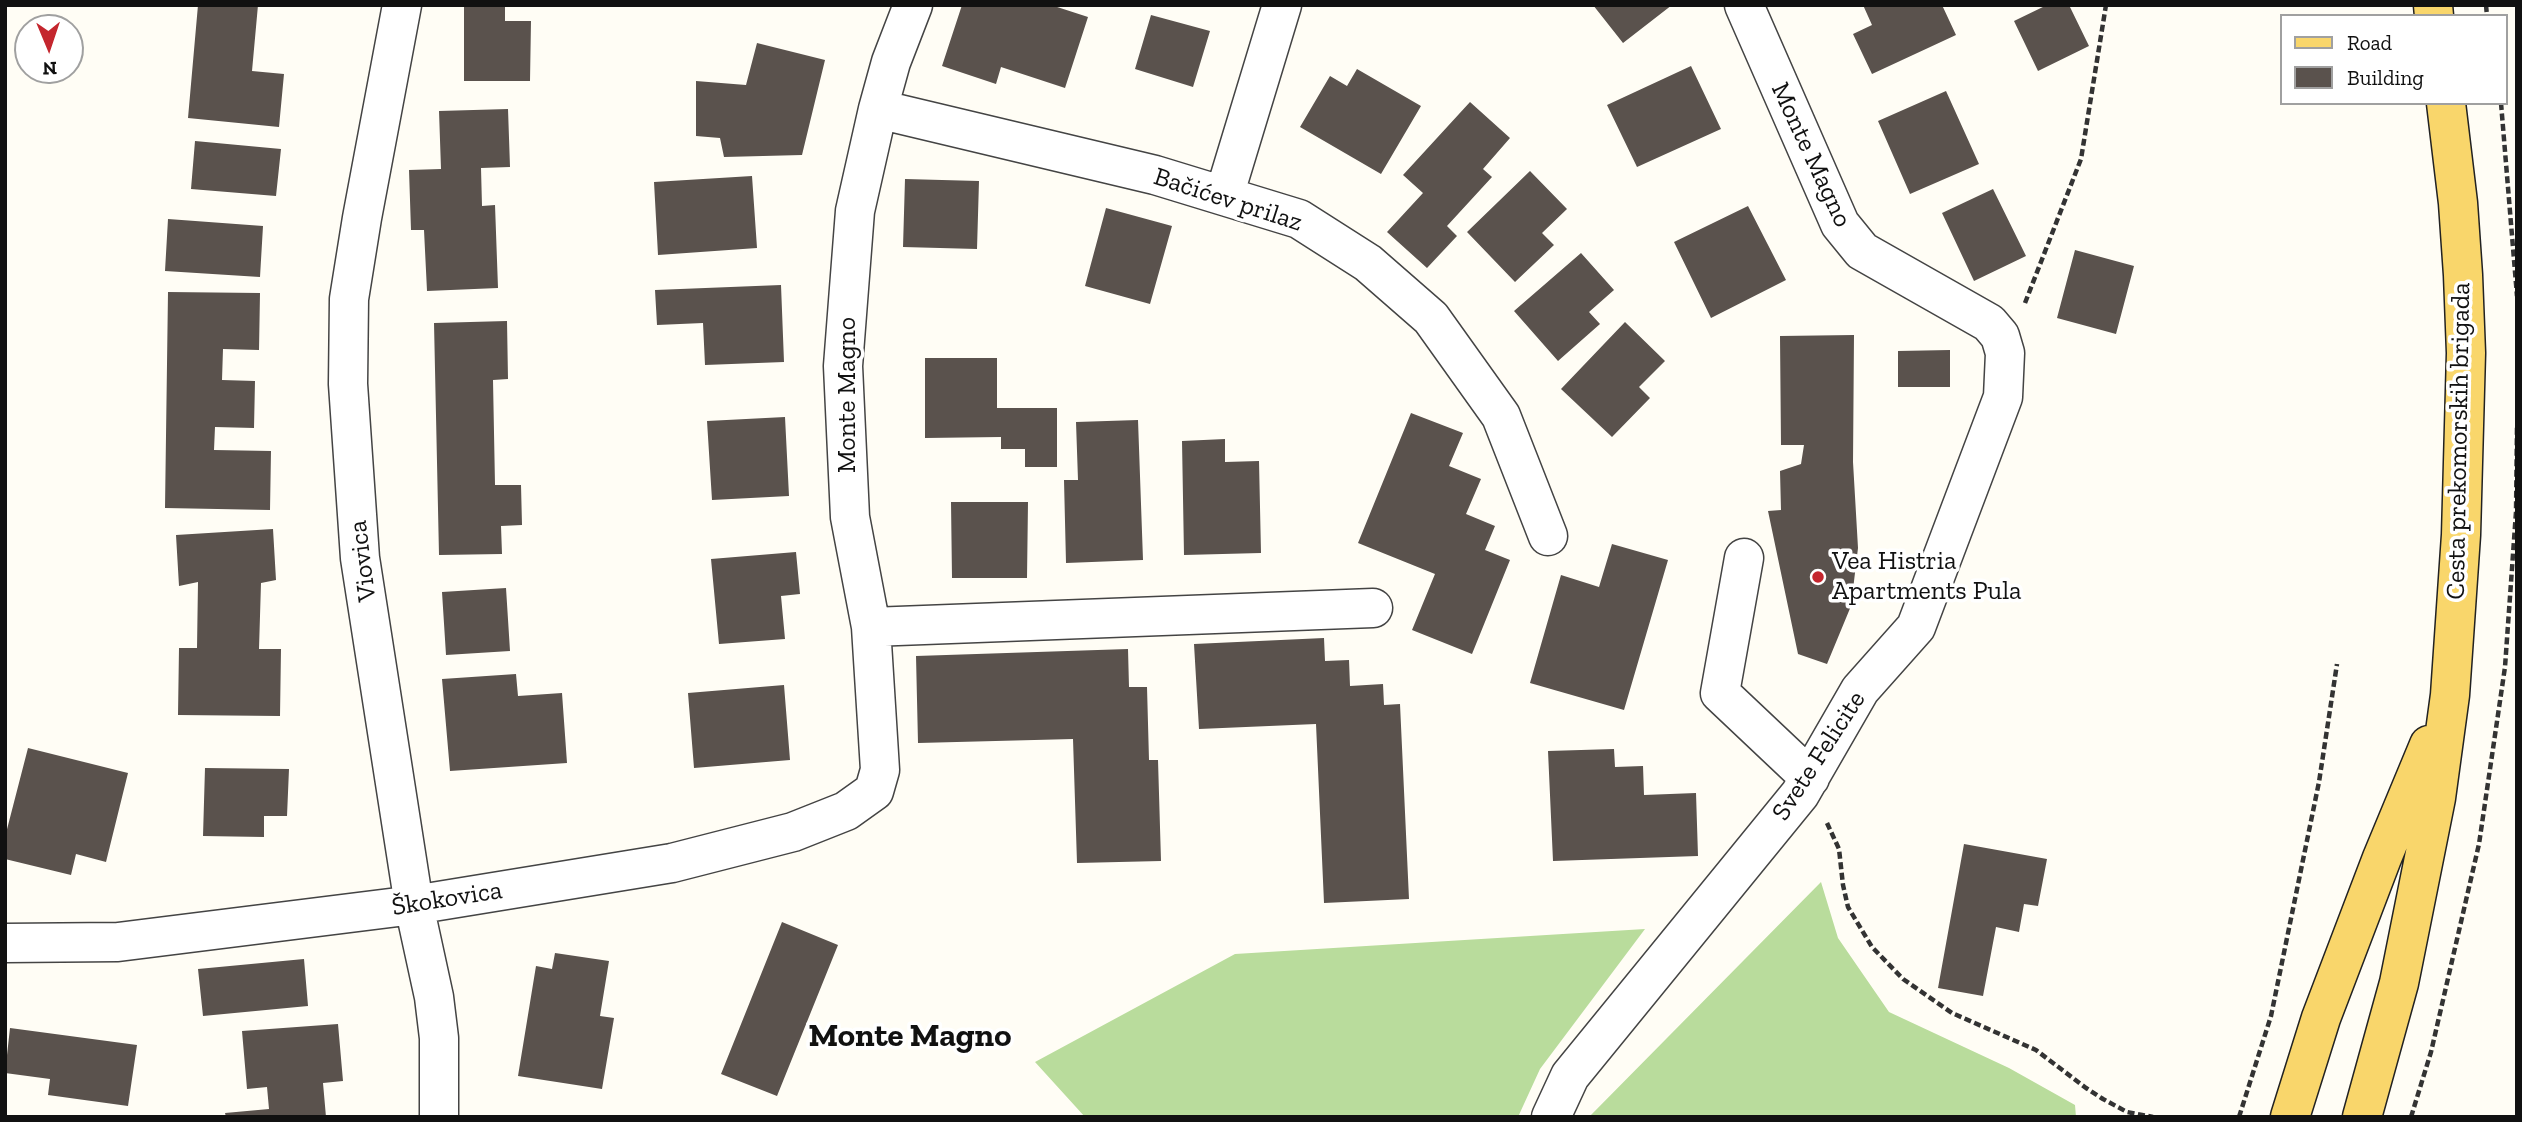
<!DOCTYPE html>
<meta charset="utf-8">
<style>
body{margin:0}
#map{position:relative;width:2522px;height:1122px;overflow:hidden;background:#fffdf5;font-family:"Zilla Slab",serif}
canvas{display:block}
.frame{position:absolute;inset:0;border:7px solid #111;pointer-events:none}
.legend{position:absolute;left:2280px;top:14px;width:228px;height:91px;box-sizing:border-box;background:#fff;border:2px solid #a0a0a0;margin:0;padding:9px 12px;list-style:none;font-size:21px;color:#111}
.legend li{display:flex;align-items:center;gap:14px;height:35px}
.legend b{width:35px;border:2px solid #a0a0a0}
.north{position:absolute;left:14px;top:14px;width:70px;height:70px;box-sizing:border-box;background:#fff;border:2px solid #a0a0a0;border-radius:50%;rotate:178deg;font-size:19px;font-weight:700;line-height:28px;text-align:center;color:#111}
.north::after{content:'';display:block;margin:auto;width:24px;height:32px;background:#c4262e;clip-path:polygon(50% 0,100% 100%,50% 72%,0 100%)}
</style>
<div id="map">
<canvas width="2522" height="1122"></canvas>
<div class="frame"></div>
<ul class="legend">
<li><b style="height:9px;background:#f9d66b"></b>Road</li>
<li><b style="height:19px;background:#5a524d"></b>Building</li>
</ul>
<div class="north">N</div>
</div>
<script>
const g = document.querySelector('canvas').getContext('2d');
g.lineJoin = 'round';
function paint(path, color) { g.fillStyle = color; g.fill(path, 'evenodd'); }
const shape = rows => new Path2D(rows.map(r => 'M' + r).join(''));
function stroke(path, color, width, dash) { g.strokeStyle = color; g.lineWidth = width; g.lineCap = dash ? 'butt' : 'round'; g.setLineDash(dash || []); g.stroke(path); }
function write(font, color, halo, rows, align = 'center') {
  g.font = font + ' "Zilla Slab",serif'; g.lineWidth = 7; g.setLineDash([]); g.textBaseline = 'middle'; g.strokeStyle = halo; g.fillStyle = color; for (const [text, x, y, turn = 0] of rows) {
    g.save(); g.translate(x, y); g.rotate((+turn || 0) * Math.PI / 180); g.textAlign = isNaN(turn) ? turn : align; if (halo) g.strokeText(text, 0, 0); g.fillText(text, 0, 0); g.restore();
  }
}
const forest = shape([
 [1821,882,1838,938,1889,1012,2009,1068,2075,1105,2076,1117,1589,1117],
 [1645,929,1540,1069,1518,1117,1085,1117,1035,1062,1235,954]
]);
const building = shape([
 [198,5,258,5,252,71,284,74,279,127,188,118],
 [464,5,505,5,505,21,531,21,530,81,464,81],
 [962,5,1051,5,1088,17,1065,88,1001,67,996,84,942,66],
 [1593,5,1672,5,1623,43],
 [1863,5,1942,5,1956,35,1872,74,1853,34,1872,25],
 [2047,5,2069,5,2089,46,2038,71,2014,21],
 [1151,15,1210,31,1193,87,1135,69],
 [757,43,825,60,802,155,724,157,720,138,696,136,696,81,746,85],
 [1691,66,1721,129,1637,167,1607,105],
 [1357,69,1421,106,1381,174,1300,127,1330,76,1347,86],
 [1946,91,1979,164,1910,194,1878,121],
 [1470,102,1510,138,1483,169,1492,177,1447,226,1457,236,1427,268,1387,232,1423,193,1403,175],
 [508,109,510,167,481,168,482,206,495,205,498,288,427,291,424,230,411,230,409,170,441,169,439,111],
 [195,141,281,149,276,196,191,189],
 [1530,171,1567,209,1542,233,1554,245,1515,282,1467,232],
 [752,176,757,248,658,255,654,182],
 [905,179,979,181,977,249,903,247],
 [1993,189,2026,256,1974,281,1942,213],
 [1748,206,1786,280,1711,318,1674,242],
 [1106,208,1172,226,1150,304,1085,286],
 [168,219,263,226,260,277,165,271],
 [2075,250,2134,266,2116,334,2057,318],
 [1581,253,1614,290,1589,312,1600,324,1558,361,1514,311],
 [781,285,784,362,705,365,703,323,657,325,655,290],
 [168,292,260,293,259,350,223,349,222,380,255,381,254,428,215,427,214,450,271,451,270,510,165,508],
 [507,321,508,379,493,380,495,485,521,485,522,525,501,526,502,554,439,555,434,323],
 [1625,322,1665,361,1639,387,1650,398,1612,437,1561,389],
 [1854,335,1853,462,1858,548,1851,606,1827,664,1798,654,1768,511,1781,510,1780,471,1801,464,1804,445,1781,445,1780,336],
 [1950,350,1950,387,1898,387,1898,351],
 [925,358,997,358,997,408,1057,408,1057,467,1025,467,1025,449,1001,449,1001,437,925,438],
 [1411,413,1463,433,1449,466,1481,479,1466,514,1495,526,1485,550,1510,560,1472,654,1412,630,1435,574,1358,543],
 [785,417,789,496,712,500,707,421],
 [1138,420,1143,560,1066,563,1064,480,1078,480,1076,422],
 [1225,439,1225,462,1259,461,1261,553,1184,555,1182,441],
 [951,502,1028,502,1027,578,952,578],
 [273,529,276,580,261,583,259,649,281,649,280,716,178,715,179,648,197,648,198,582,179,586,176,535],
 [1612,544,1668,560,1624,710,1530,683,1561,575,1599,587],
 [796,552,800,594,781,596,785,639,719,644,711,559],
 [506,588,510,651,446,655,442,592],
 [1324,638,1325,661,1349,660,1350,686,1383,684,1384,705,1400,704,1409,899,1324,903,1316,724,1199,729,1194,644],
 [1128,649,1129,687,1147,687,1149,760,1158,760,1161,861,1077,863,1073,739,918,743,916,656],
 [516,674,518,696,562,693,567,763,450,771,442,679],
 [784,685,790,760,694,768,688,693],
 [28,748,128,773,106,862,76,854,71,875,5,859,5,837],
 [1614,749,1615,767,1643,766,1644,795,1696,793,1698,856,1553,861,1548,751],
 [205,768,289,769,287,816,264,816,264,837,203,836],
 [1964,844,2047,859,2038,906,2024,904,2019,932,1996,927,1983,996,1938,988],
 [782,922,838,945,777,1096,721,1074],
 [555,953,609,961,600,1016,614,1018,602,1089,518,1076,536,966,552,969],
 [304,959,308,1006,203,1016,198,969],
 [338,1024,343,1081,323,1083,326,1117,226,1117,225,1113,269,1109,267,1087,247,1089,242,1031],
 [10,1028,137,1045,128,1106,48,1095,50,1079,5,1073]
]);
const path = shape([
 [2486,5,2487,16],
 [2501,103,2517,296],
 [2025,303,2081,159,2106,5],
 [1827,823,1839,849,1843,885,1848,907,1872,947,1903,979,1952,1013,2036,1050,2086,1088,2103,1099,2127,1112,2153,1117],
 [2239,1117,2271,1016,2319,782,2337,664],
 [2411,1117,2431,1052,2479,844,2505,667,2516,512,2517,427]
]);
const minor = shape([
 [402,5,362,218,349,299,348,384,360,558,414,905,434,997,439,1038,439,1117],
 [878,109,1155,175,1299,219,1368,263,1431,318,1501,416,1548,536],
 [1224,196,1282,5],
 [1744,558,1720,693,1810,778],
 [871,627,1373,608],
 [5,943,118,942,414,905,672,863,793,832,846,811,874,791,880,770,871,627,850,517,843,366,855,211,878,109,891,62,913,5],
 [1551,1117,1570,1076,1800,794,1860,690,1916,627,2003,397,2005,353,2000,336,1989,323,1862,251,1840,224,1744,5]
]);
const major = shape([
 [2433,5,2434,16],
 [2290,1117,2321,1018,2382,858,2429,745],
 [2362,1117,2399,983,2436,798,2450,695,2461,535,2466,353,2463,275,2458,203,2446,103]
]);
const markers = [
 [1818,577,7,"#c4262e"]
];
const streetNames = [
 ["Monte Magno",1811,155,65],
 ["Bačićev prilaz",1228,200,18],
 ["Monte Magno",848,395,-90],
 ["Cesta prekomorskih brigada",2459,441,-89],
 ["Viovica",363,561,-97],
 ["Svete Felicite",1819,756,-57],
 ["Škokovica",447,899,-9]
];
const poiNames = [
 ["Vea Histria",1832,562],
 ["Apartments Pula",1832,592]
];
const districtNames = [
 ["Monte Magno",910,1037]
];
paint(forest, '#b9dc9c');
paint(building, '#5a524d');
stroke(minor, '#444', 41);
stroke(major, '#222', 41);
stroke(path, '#333', 4.5, [7, 3.5]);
stroke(minor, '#fff', 38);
stroke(major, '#f9d66b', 38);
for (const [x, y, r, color] of markers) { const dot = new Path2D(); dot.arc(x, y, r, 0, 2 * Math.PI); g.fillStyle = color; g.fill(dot); stroke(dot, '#fff', 2.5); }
write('26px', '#111', '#fff', streetNames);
write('26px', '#111', '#fff', poiNames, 'left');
write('bold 33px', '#111', '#fff', districtNames);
</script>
